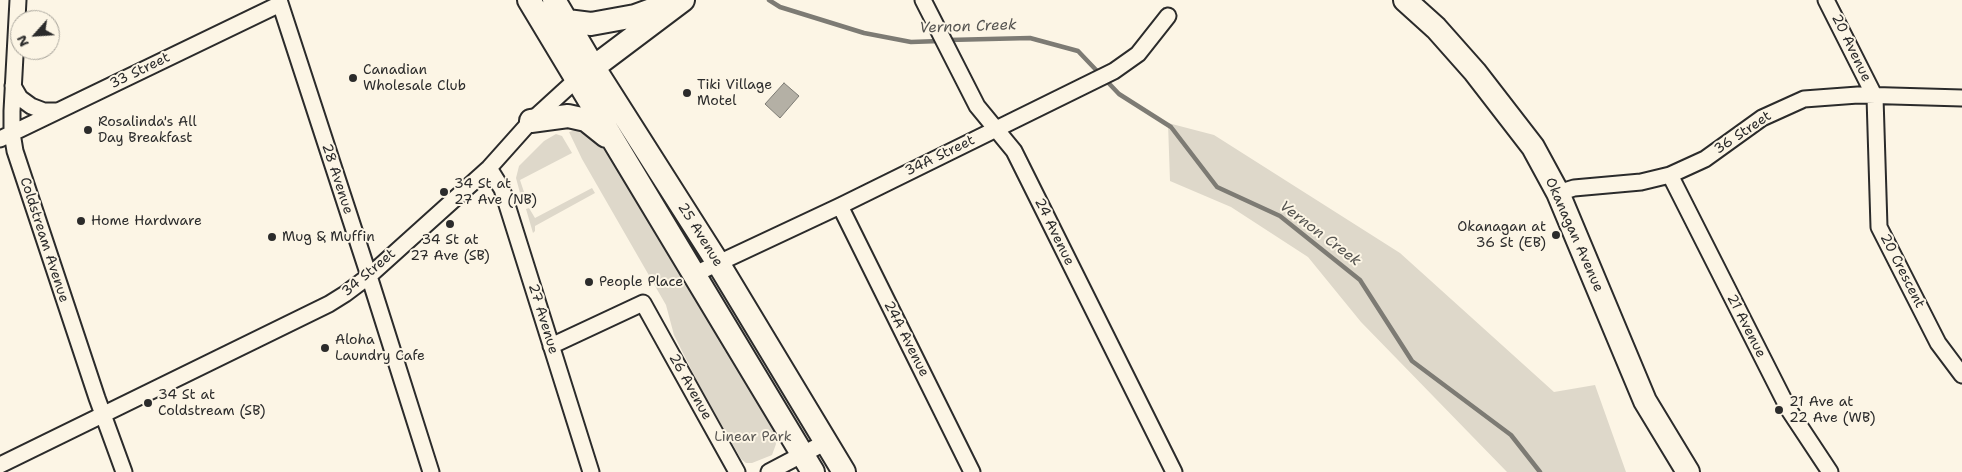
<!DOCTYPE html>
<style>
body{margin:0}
#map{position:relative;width:1962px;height:472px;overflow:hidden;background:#fcf5e5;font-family:"Shantell Sans",sans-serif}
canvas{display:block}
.north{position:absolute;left:10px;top:10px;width:50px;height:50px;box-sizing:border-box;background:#fcf5e5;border:1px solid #a8a49b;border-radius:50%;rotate:244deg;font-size:14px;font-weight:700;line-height:20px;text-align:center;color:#2b2b2b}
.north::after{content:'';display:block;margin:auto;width:18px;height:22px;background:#2b2b2b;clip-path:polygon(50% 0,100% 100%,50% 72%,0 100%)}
</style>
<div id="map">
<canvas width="1962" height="472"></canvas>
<div class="north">N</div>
</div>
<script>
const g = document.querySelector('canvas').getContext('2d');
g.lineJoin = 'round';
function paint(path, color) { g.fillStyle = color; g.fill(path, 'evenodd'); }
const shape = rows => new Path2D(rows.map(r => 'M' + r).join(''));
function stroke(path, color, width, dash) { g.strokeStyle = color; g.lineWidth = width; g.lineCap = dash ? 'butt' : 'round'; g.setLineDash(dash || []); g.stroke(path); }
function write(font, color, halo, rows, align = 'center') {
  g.font = font + ' "Shantell Sans",sans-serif'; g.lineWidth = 4; g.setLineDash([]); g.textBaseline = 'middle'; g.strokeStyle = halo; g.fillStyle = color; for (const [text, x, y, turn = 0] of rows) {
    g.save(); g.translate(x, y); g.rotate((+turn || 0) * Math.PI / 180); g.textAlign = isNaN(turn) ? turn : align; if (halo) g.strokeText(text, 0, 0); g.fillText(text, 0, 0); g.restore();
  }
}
const green = shape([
 [1168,123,1214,135,1400,253,1554,392,1595,385,1626,472,1507,472,1361,322,1308,257,1231,207,1170,181],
 [579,129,598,140,606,151,774,429,776,444,772,455,752,463,746,463,741,459,700,387,674,335,666,305,582,159,569,132],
 [556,134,562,136,572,153,520,180,524,192,520,193,516,178,519,166,544,141],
 [592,188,595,193,535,226,535,231,533,233,526,209,529,208,535,218]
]);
const water = shape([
 [784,83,799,96,780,118,765,104,784,83]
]);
const stream = shape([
 [769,0,780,7,864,33,911,42,940,41],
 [948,40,1030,38,1078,51,1119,94,1171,127,1217,187,1280,216,1360,280,1412,361,1511,435,1540,472]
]);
const street = shape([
 [18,0,12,111,12,133,15,151,97,398,124,472],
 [279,0,369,276,431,472],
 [923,0,977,106,1014,151,1174,472],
 [1826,0,1875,97,1879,227,1938,343,1962,375],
 [13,86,20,98,31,106,44,111,56,111],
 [0,139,280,4],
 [489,168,502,189,591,472],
 [1670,175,1789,410,1830,472],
 [1558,193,1574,188,1641,182,1670,175,1705,159,1762,118,1804,99,1858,95,1962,98],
 [840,206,972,472],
 [695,274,840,206,1114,71,1138,54,1168,16],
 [551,346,643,303,737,472],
 [0,465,329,304,345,294,369,276,489,168,531,121,577,79],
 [769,472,826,442]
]);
const secondary = shape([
 [529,0,813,472],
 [554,0,594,68,718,263,844,472],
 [1405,0,1436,28,1475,72,1533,147,1558,193,1645,401,1688,472],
 [567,21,591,24,635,16,668,4],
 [582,76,683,0],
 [531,121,568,116,586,120,606,136]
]);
const markers = [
 [353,78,5,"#2b2b2b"],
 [687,93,5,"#2b2b2b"],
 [88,130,5,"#2b2b2b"],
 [444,192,5,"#2b2b2b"],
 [81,221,5,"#2b2b2b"],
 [450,224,5,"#2b2b2b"],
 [1556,235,5,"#2b2b2b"],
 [272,237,5,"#2b2b2b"],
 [589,282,5,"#2b2b2b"],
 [325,348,5,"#2b2b2b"],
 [148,403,5,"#2b2b2b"],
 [1779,410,5,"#2b2b2b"]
];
const streetNames = [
 ["20 Avenue",1851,48,64],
 ["33 Street",140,71,-26],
 ["36 Street",1743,133,-34],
 ["34A Street",940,156,-26],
 ["28 Avenue",337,179,72],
 ["24 Avenue",1054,232,64],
 ["25 Avenue",700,235,58],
 ["Okanagan Avenue",1574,235,66],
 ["Coldstream Avenue",44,240,72],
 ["20 Crescent",1902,271,63],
 ["34 Street",369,273,-40],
 ["27 Avenue",543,319,73],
 ["21 Avenue",1746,326,63],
 ["24A Avenue",906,339,63],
 ["26 Avenue",690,387,61]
];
const poiNames = [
 ["Canadian",363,70],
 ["Wholesale Club",363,86],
 ["Tiki Village",697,85],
 ["Motel",697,101],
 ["Rosalinda's All",98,122],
 ["Day Breakfast",98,138],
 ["34 St at",454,184],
 ["27 Ave (NB)",454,200],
 ["Home Hardware",91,221],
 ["Okanagan at",1546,227,"right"],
 ["36 St (EB)",1546,243,"right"],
 ["Mug & Muffin",282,237],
 ["34 St at",450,240,"center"],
 ["27 Ave (SB)",450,256,"center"],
 ["People Place",599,282],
 ["Aloha",335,340],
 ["Laundry Cafe",335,356],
 ["34 St at",158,395],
 ["Coldstream (SB)",158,411],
 ["21 Ave at",1789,402],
 ["22 Ave (WB)",1789,418]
];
const parkNames = [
 ["Linear Park",753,437]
];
const waterNames = [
 ["Vernon Creek",968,27,-2],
 ["Vernon Creek",1320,234,37]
];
paint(green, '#ded8ca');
paint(water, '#b4b0a5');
stroke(water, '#7d7b74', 1);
stroke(stream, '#7d7b74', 4.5);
stroke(street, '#2b2b2b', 19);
stroke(secondary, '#2b2b2b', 26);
stroke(street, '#fcf5e5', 15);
stroke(secondary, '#fcf5e5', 22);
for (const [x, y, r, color] of markers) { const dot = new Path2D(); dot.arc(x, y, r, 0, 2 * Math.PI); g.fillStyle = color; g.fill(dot); stroke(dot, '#fcf5e5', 2); }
write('14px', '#2b2b2b', '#fcf5e5', streetNames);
write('14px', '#2b2b2b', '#fcf5e5', poiNames, 'left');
write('14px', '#585653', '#fcf5e5', parkNames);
write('italic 15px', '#545350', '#fcf5e5', waterNames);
</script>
